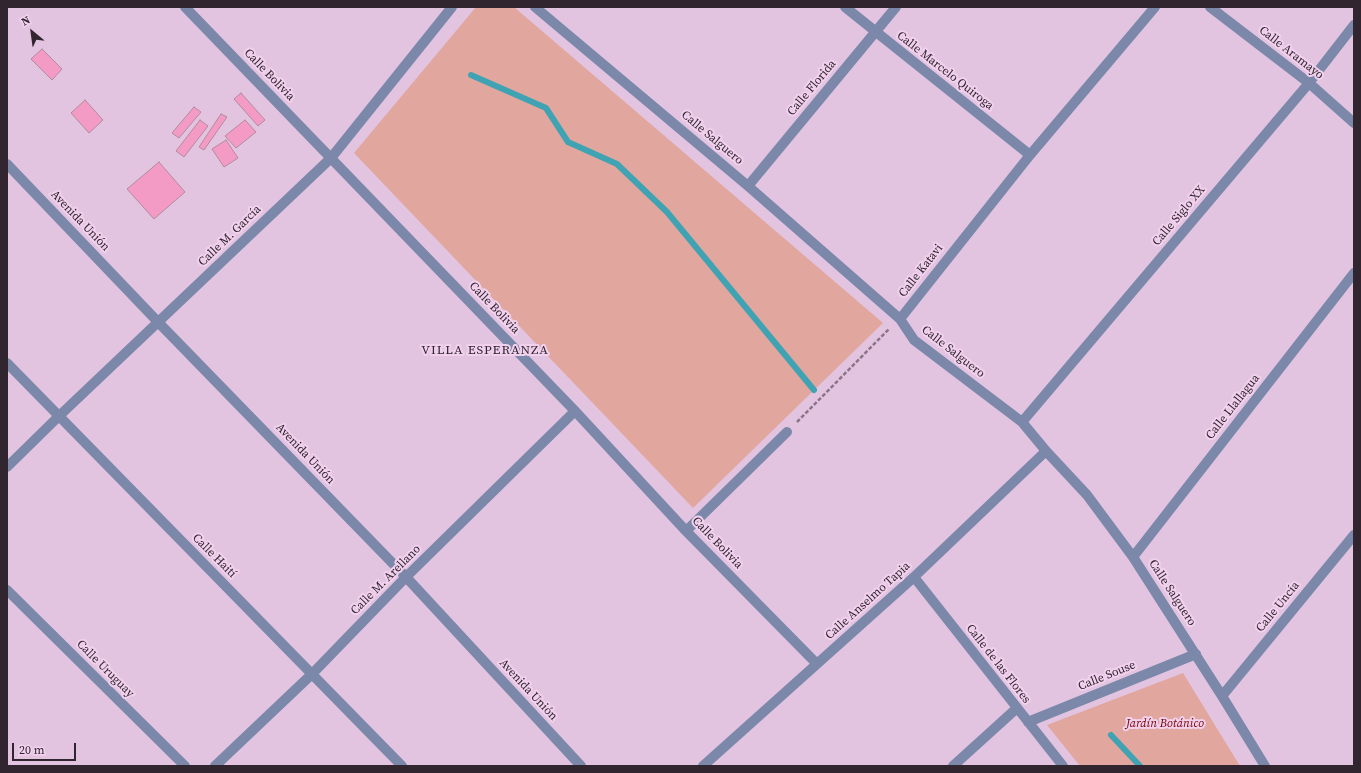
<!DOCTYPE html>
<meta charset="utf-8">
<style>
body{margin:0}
#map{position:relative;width:1361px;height:773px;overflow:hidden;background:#e3c4e0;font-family:"Source Serif 4",serif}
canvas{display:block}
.frame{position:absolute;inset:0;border:8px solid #312530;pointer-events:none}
.north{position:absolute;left:12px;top:12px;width:40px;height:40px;-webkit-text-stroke:3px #f1d1ed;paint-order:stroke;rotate:331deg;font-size:11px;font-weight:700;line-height:16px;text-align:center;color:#312530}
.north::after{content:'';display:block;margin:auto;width:14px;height:18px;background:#312530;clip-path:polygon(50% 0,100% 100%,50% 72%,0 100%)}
.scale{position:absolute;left:12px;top:743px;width:64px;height:18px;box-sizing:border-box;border:2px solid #312530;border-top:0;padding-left:5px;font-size:12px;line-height:14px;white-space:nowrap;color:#312530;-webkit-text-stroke:3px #f1d1ed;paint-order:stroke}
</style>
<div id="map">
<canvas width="1361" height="773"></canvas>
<div class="frame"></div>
<div class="north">N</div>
<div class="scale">20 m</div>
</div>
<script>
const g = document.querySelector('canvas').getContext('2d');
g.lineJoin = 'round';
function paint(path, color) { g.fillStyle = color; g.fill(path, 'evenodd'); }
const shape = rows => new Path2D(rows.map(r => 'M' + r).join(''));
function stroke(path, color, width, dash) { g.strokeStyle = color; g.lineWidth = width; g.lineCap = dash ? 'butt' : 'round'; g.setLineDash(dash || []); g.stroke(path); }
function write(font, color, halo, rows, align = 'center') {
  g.font = font + ' "Source Serif 4",serif'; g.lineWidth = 4; g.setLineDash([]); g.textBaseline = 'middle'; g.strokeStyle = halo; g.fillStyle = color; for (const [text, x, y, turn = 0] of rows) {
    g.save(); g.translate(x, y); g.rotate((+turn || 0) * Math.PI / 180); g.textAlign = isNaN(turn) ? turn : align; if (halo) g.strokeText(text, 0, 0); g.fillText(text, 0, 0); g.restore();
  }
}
const green = shape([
 [476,7,514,7,883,323,693,508,354,153],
 [1183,673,1240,766,1080,766,1047,725]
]);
const stream = shape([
 [471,75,546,108,568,142,617,164,667,212,814,390],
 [1111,735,1140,766]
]);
const building = shape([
 [42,49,62,69,52,80,31,59,42,49],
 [241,93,265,120,258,126,234,99,241,93],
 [85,100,103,120,89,133,71,113,85,100],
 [194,107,201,112,179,138,172,133,194,107],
 [221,114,227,117,204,150,199,147,221,114],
 [200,120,208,126,184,157,176,151,200,120],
 [245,120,256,132,236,148,225,136,245,120],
 [226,140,238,158,224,167,212,149,226,140],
 [159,162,185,192,154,219,127,189,159,162]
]);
const path = shape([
 [797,422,889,329]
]);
const minor = shape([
 [185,7,575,411,686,531,817,664],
 [535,7,748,186,900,319,914,340,1022,422,1046,451,1087,495,1133,557,1222,696,1265,766],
 [845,7,1030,155],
 [1210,7,1309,83,1354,123],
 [748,186,896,7],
 [900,319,1030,155,1155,7],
 [7,363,402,766],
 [1022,422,1309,83,1354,25],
 [686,531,787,432],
 [1133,557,1354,273],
 [914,577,1063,766],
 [7,590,185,766],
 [1222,696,1354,535],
 [1028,722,1196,654],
 [215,766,312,674,406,577,575,411],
 [703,766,914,577,1046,451],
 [953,766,1017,708]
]);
const tertiary = shape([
 [7,164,158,322,406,577,581,766],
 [7,467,58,417,331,158,452,7]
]);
const streetNames = [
 ["Calle Aramayo",1291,53,38],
 ["Calle Marcelo Quiroga",945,71,38],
 ["Calle Bolivia",269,75,46],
 ["Calle Florida",812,88,-50],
 ["Calle Salguero",712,138,40],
 ["Calle Siglo XX",1179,216,-50],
 ["Avenida Unión",80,221,46],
 ["Calle M. García",230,236,-44],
 ["Calle Katavi",921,271,-52],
 ["Calle Bolivia",494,308,46],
 ["Calle Salguero",953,352,38],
 ["Calle Llallagua",1233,407,-52],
 ["Avenida Unión",305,454,46],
 ["Calle Bolivia",717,543,46],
 ["Calle Haití",214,556,45],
 ["Calle M. Arellano",386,580,-45],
 ["Calle Salguero",1172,593,57],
 ["Calle Anselmo Tapia",868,601,-42],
 ["Calle Uncía",1278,607,-51],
 ["Calle de las Flores",998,664,52],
 ["Calle Uruguay",105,669,45],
 ["Calle Souse",1107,676,-22],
 ["Avenida Unión",528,690,47]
];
const parkNames = [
 ["Jardín Botánico",1165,724]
];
const neighbourhoodNames = [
 ["VILLA ESPERANZA",485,351]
];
paint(green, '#e1a69d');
stroke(stream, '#40a3b3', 6);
paint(building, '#f39ac5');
stroke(building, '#b08b9c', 1);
stroke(path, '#8a7488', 2.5, [4, 2]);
stroke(minor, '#7c88aa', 10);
stroke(tertiary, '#7c88aa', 10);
write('12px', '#312530', '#f1d1ed', streetNames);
write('italic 12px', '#780100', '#f1d1ed', parkNames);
g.letterSpacing = '1px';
write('13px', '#312530', '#f1d1ed', neighbourhoodNames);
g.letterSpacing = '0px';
</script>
